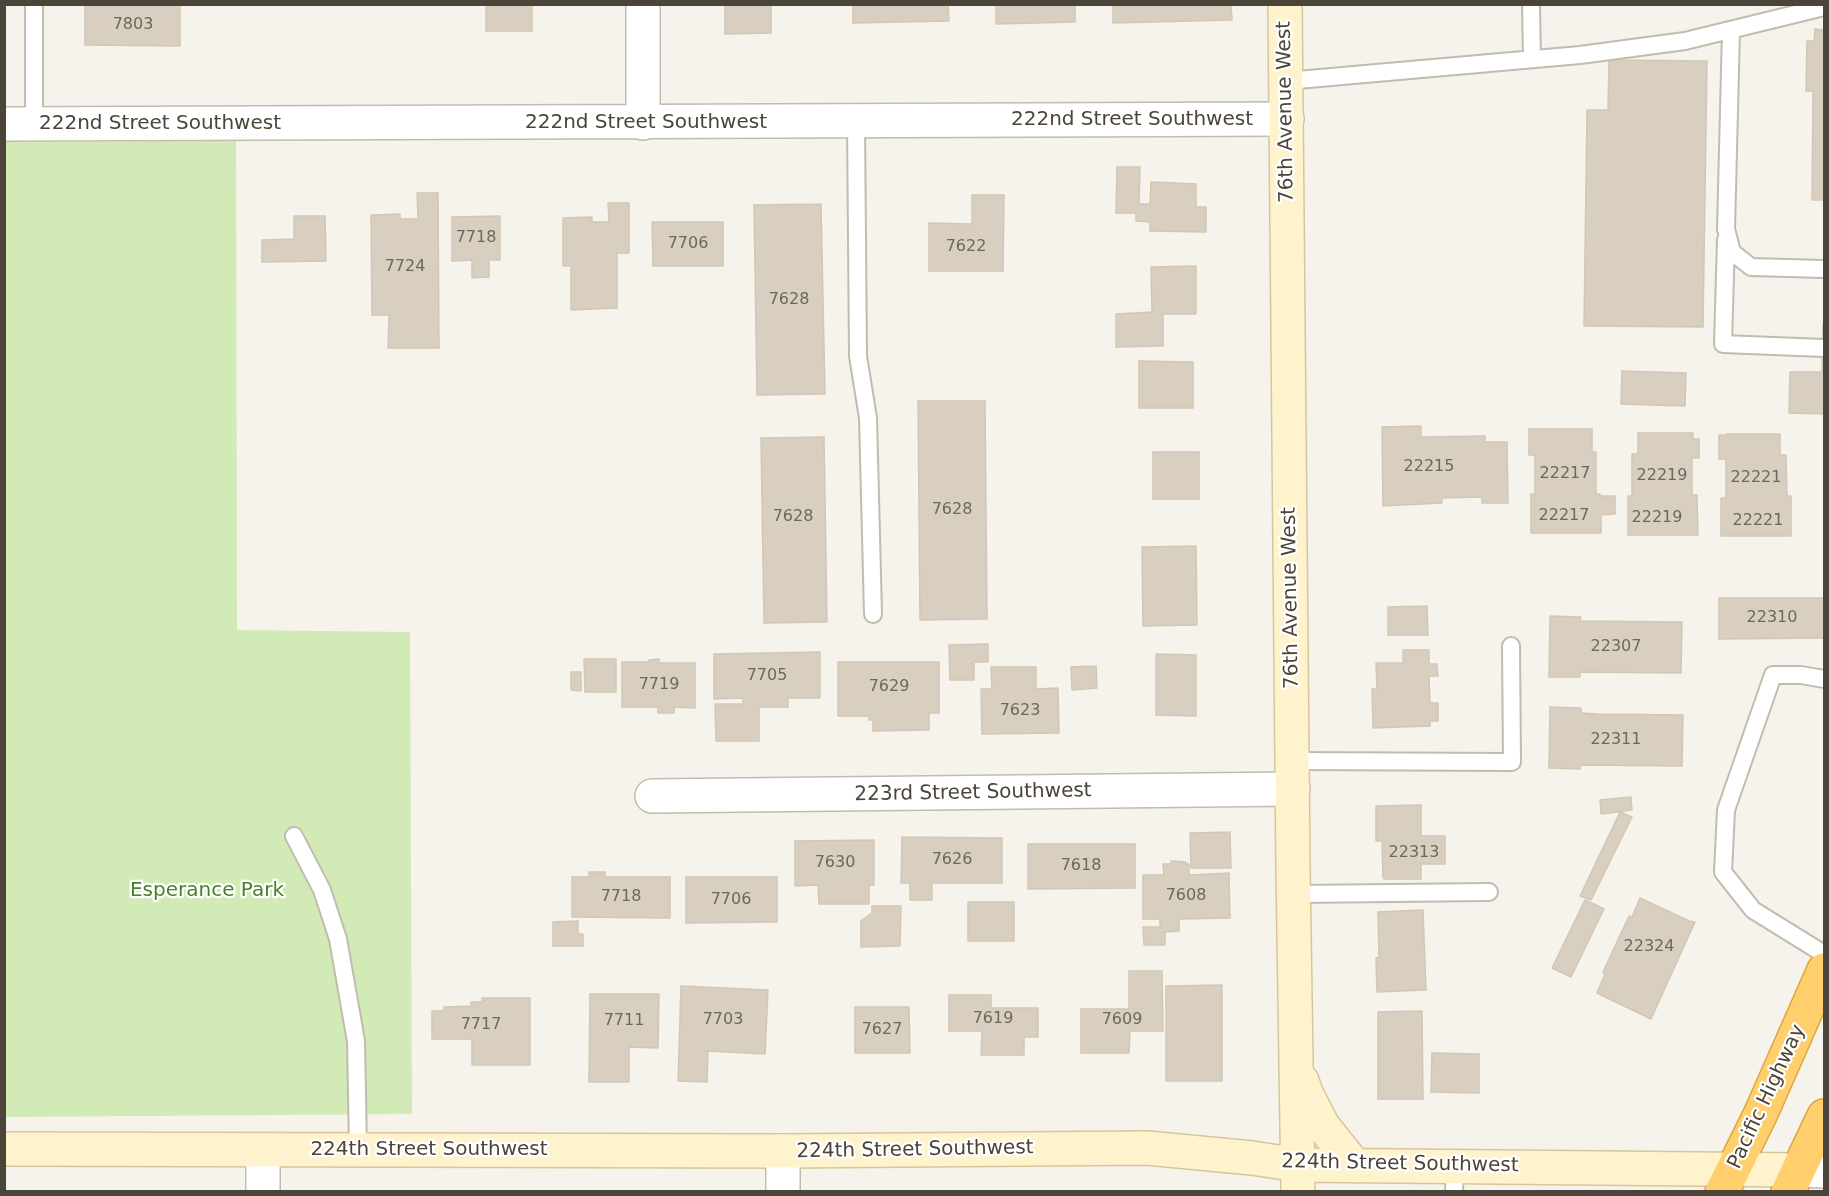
<!DOCTYPE html>
<style>
body{margin:0}
#map{position:relative;width:1829px;height:1196px;overflow:hidden;background:#f6f3ec;font-family:"DejaVu Sans",sans-serif}
canvas{display:block}
.frame{position:absolute;inset:0;border:6px solid #4b4439;pointer-events:none}
</style>
<div id="map">
<canvas width="1829" height="1196"></canvas>
<div class="frame"></div>
</div>
<script>
const g = document.querySelector('canvas').getContext('2d');
g.lineJoin = 'round';
function paint(path, color) { g.fillStyle = color; g.fill(path, 'evenodd'); }
const shape = rows => new Path2D(rows.map(r => 'M' + r).join(''));
function stroke(path, color, width, dash) { g.strokeStyle = color; g.lineWidth = width; g.lineCap = dash ? 'butt' : 'round'; g.setLineDash(dash || []); g.stroke(path); }
function write(font, color, halo, rows, align = 'center') {
  g.font = font + ' "DejaVu Sans",sans-serif'; g.lineWidth = 4.5; g.setLineDash([]); g.textBaseline = 'middle'; g.strokeStyle = halo; g.fillStyle = color; for (const [text, x, y, turn = 0] of rows) {
    g.save(); g.translate(x, y); g.rotate((+turn || 0) * Math.PI / 180); g.textAlign = isNaN(turn) ? turn : align; if (halo) g.strokeText(text, 0, 0); g.fillText(text, 0, 0); g.restore();
  }
}
const green = shape([
 [236,141,237,630,410,632,412,1114,5,1117,5,142]
]);
const building = shape([
 [85,4,180,4,180,46,85,45,85,4],
 [486,4,532,4,532,31,486,31,486,4],
 [725,4,771,4,771,33,725,34,725,4],
 [853,4,948,4,949,21,853,23,853,4],
 [996,4,1075,4,1075,22,996,24,996,4],
 [1113,4,1231,4,1232,20,1113,23,1113,4],
 [1815,29,1824,30,1824,200,1812,200,1813,91,1806,91,1807,41,1814,41,1815,29],
 [1609,60,1707,61,1703,327,1584,326,1587,110,1608,110,1609,60],
 [1117,167,1140,167,1139,204,1150,204,1151,182,1196,184,1196,207,1206,207,1206,232,1150,231,1150,222,1136,221,1136,213,1116,213,1117,167],
 [417,193,438,193,439,348,388,348,389,315,372,315,371,215,400,214,400,219,418,219,417,193],
 [972,195,1004,195,1003,271,929,271,929,223,972,224,972,195],
 [608,203,629,203,629,253,617,253,617,308,571,310,571,266,563,266,563,218,592,217,592,222,609,222,608,203],
 [821,204,825,394,757,395,754,205,821,204],
 [294,216,325,216,326,261,262,262,262,240,294,239,294,216],
 [500,216,500,260,489,260,489,277,472,278,472,260,452,261,452,217,500,216],
 [652,222,723,222,723,266,653,266,652,222],
 [1196,266,1196,314,1163,314,1163,346,1116,347,1116,314,1152,312,1151,267,1196,266],
 [1823,324,1824,324,1824,372,1822,372,1823,324],
 [1139,361,1193,362,1193,408,1139,408,1139,361],
 [1622,371,1686,373,1685,406,1621,404,1622,371],
 [1790,372,1824,372,1824,414,1789,413,1790,372],
 [918,401,985,401,987,619,920,620,918,401],
 [1421,426,1421,437,1485,436,1485,442,1507,442,1508,503,1482,503,1482,497,1442,498,1442,503,1383,506,1382,427,1421,426],
 [1529,429,1592,429,1592,452,1596,452,1596,494,1600,494,1600,496,1615,496,1615,514,1601,515,1601,533,1531,533,1531,494,1535,494,1535,455,1529,455,1529,429],
 [1638,433,1693,433,1693,439,1699,439,1699,458,1692,458,1692,495,1697,495,1698,535,1628,535,1628,496,1632,496,1632,454,1638,454,1638,433],
 [1726,434,1780,434,1780,455,1786,455,1787,496,1791,496,1791,536,1721,536,1721,498,1726,498,1726,459,1719,459,1719,435,1726,435,1726,434],
 [824,437,827,622,764,623,761,438,824,437],
 [1153,452,1199,452,1199,499,1153,499,1153,452],
 [1196,546,1197,625,1143,626,1142,547,1196,546],
 [1719,598,1824,598,1824,638,1719,639,1719,598],
 [1427,606,1428,635,1388,635,1388,607,1427,606],
 [1550,616,1581,617,1580,621,1682,622,1681,673,1580,672,1580,677,1549,677,1550,616],
 [988,644,988,662,974,662,974,680,950,680,949,645,988,644],
 [1403,650,1429,650,1429,664,1437,664,1438,676,1429,676,1430,703,1438,703,1438,721,1430,721,1430,726,1373,728,1372,689,1377,689,1376,663,1403,663,1403,650],
 [820,652,820,698,788,698,788,707,759,707,759,741,716,741,715,704,743,704,743,698,714,699,714,654,820,652],
 [1156,654,1196,655,1196,716,1156,715,1156,654],
 [584,659,616,659,616,692,585,692,584,659],
 [659,659,659,663,695,663,695,708,674,707,674,713,658,713,658,707,622,707,622,662,649,662,649,660,659,659],
 [838,662,939,662,939,713,929,713,929,730,873,731,873,720,869,720,869,716,838,716,838,662],
 [1096,666,1097,688,1072,690,1071,667,1096,666],
 [991,667,1036,667,1036,689,1058,688,1059,733,982,734,981,689,992,689,991,667],
 [571,672,581,672,581,691,571,690,571,672],
 [1550,707,1581,708,1581,713,1597,714,1683,715,1682,766,1580,765,1580,769,1549,768,1550,707],
 [1631,797,1632,810,1601,814,1600,800,1631,797],
 [1421,805,1421,836,1445,836,1445,864,1421,864,1421,879,1384,879,1383,877,1382,841,1376,841,1376,806,1421,805],
 [1620,812,1632,817,1591,900,1580,896,1620,812],
 [1230,832,1231,868,1191,868,1190,833,1230,832],
 [902,837,1002,838,1002,883,932,883,932,900,910,900,910,883,901,883,902,837],
 [874,840,874,885,869,885,869,904,819,904,818,885,795,886,795,841,874,840],
 [1028,844,1135,844,1135,888,1028,889,1028,844],
 [1171,861,1186,862,1186,864,1189,864,1189,875,1229,873,1230,918,1179,919,1179,931,1165,932,1165,945,1144,945,1143,927,1160,927,1160,919,1143,919,1143,875,1164,875,1163,864,1171,864,1171,861],
 [589,872,605,872,605,877,670,877,670,918,572,917,572,877,589,877,589,872],
 [686,877,777,877,777,922,686,923,686,877],
 [1640,898,1689,921,1695,922,1651,1019,1597,993,1605,974,1603,972,1629,916,1632,917,1640,898],
 [1585,900,1604,909,1571,977,1552,968,1585,900],
 [968,902,1014,902,1014,941,968,941,968,902],
 [872,906,901,906,900,946,861,947,861,921,872,913,872,906],
 [1423,910,1426,990,1377,992,1376,958,1379,957,1378,912,1423,910],
 [578,921,578,934,583,934,583,946,553,946,553,922,578,921],
 [1129,971,1162,971,1163,1031,1130,1031,1129,1053,1081,1053,1081,1009,1129,1009,1129,971],
 [1222,985,1222,1081,1166,1081,1166,986,1222,985],
 [681,986,768,990,765,1054,708,1051,707,1082,678,1081,681,986],
 [590,994,659,994,658,1048,629,1047,629,1082,589,1082,590,994],
 [949,995,991,995,991,1008,1038,1008,1038,1037,1024,1037,1024,1055,981,1055,982,1031,949,1031,949,995],
 [482,998,530,998,530,1065,472,1065,472,1039,432,1039,432,1011,444,1011,444,1007,471,1006,471,1002,482,1002,482,998],
 [855,1007,909,1007,910,1053,855,1053,855,1007],
 [1422,1011,1423,1099,1378,1099,1378,1012,1422,1011],
 [1432,1053,1479,1054,1479,1093,1431,1092,1432,1053]
]);
const lane = shape([
 [34,4,34,124],
 [1531,4,1532,59],
 [1731,31,1726,229,1732,252,1751,267,1824,269],
 [1286,81,1580,55,1685,41,1824,7],
 [856,122,858,356,868,418,873,614],
 [1726,240,1723,344,1824,348],
 [1824,679,1801,675,1773,675,1726,810,1723,872,1753,910,1824,954],
 [1292,761,1512,762,1511,646],
 [294,836,322,890,338,939,356,1041,358,1149],
 [1294,894,1489,892],
 [1454,1192,1455,1166]
]);
const street = shape([
 [643,4,643,123],
 [4,124,1287,119],
 [652,796,1293,789],
 [1799,1170,1824,1171],
 [263,1192,263,1150],
 [783,1192,783,1151]
]);
const secondary = shape([
 [1285,4,1293,869,1298,1192],
 [1302,1081,1307,1095,1323,1126,1355,1166],
 [4,1149,783,1151,1147,1148,1252,1158,1298,1165,1799,1170]
]);
const highway = shape([
 [1722,1192,1761,1113,1824,970],
 [1788,1192,1824,1116]
]);
const numberNames = [
 ["7803",133,25],
 ["7718",476,238],
 ["7706",688,244],
 ["7622",966,247],
 ["7724",405,267],
 ["7628",789,300],
 ["22215",1429,467],
 ["22217",1565,474],
 ["22219",1662,476],
 ["22221",1756,478],
 ["7628",952,510],
 ["22217",1564,516],
 ["7628",793,517],
 ["22219",1657,518],
 ["22221",1758,521],
 ["22310",1772,618],
 ["22307",1616,647],
 ["7705",767,676],
 ["7719",659,685],
 ["7629",889,687],
 ["7623",1020,711],
 ["22311",1616,740],
 ["22313",1414,853],
 ["7626",952,860],
 ["7630",835,863],
 ["7618",1081,866],
 ["7608",1186,896],
 ["7718",621,897],
 ["7706",731,900],
 ["22324",1649,947],
 ["7619",993,1019],
 ["7703",723,1020],
 ["7609",1122,1020],
 ["7711",624,1021],
 ["7717",481,1025],
 ["7627",882,1030]
];
const streetNames = [
 ["76th Avenue West",1286,112,-91],
 ["222nd Street Southwest",1132,120],
 ["222nd Street Southwest",646,123],
 ["222nd Street Southwest",160,124],
 ["76th Avenue West",1291,598,-91],
 ["223rd Street Southwest",973,793,-1],
 ["Pacific Highway",1767,1097,-65],
 ["224th Street Southwest",429,1150],
 ["224th Street Southwest",915,1150,-1],
 ["224th Street Southwest",1400,1164,1]
];
const parkNames = [
 ["Esperance Park",207,891]
];
paint(green, '#d2eab5');
paint(building, '#d8cfc1');
stroke(building, '#d3c7b4', 1.5);
stroke(lane, '#c2bbae', 20);
stroke(street, '#c2bbae', 36);
stroke(secondary, '#d6c79b', 36);
stroke(highway, '#e0a43c', 36);
stroke(lane, '#fff', 16);
stroke(street, '#fff', 33);
stroke(secondary, '#fff3cd', 33);
stroke(highway, '#ffcf6e', 33);
write('16px', '#6e675b', null, numberNames);
write('20px', '#4b4439', '#fff', streetNames);
write('20px', '#4a7f2a', '#fff', parkNames);
</script>
